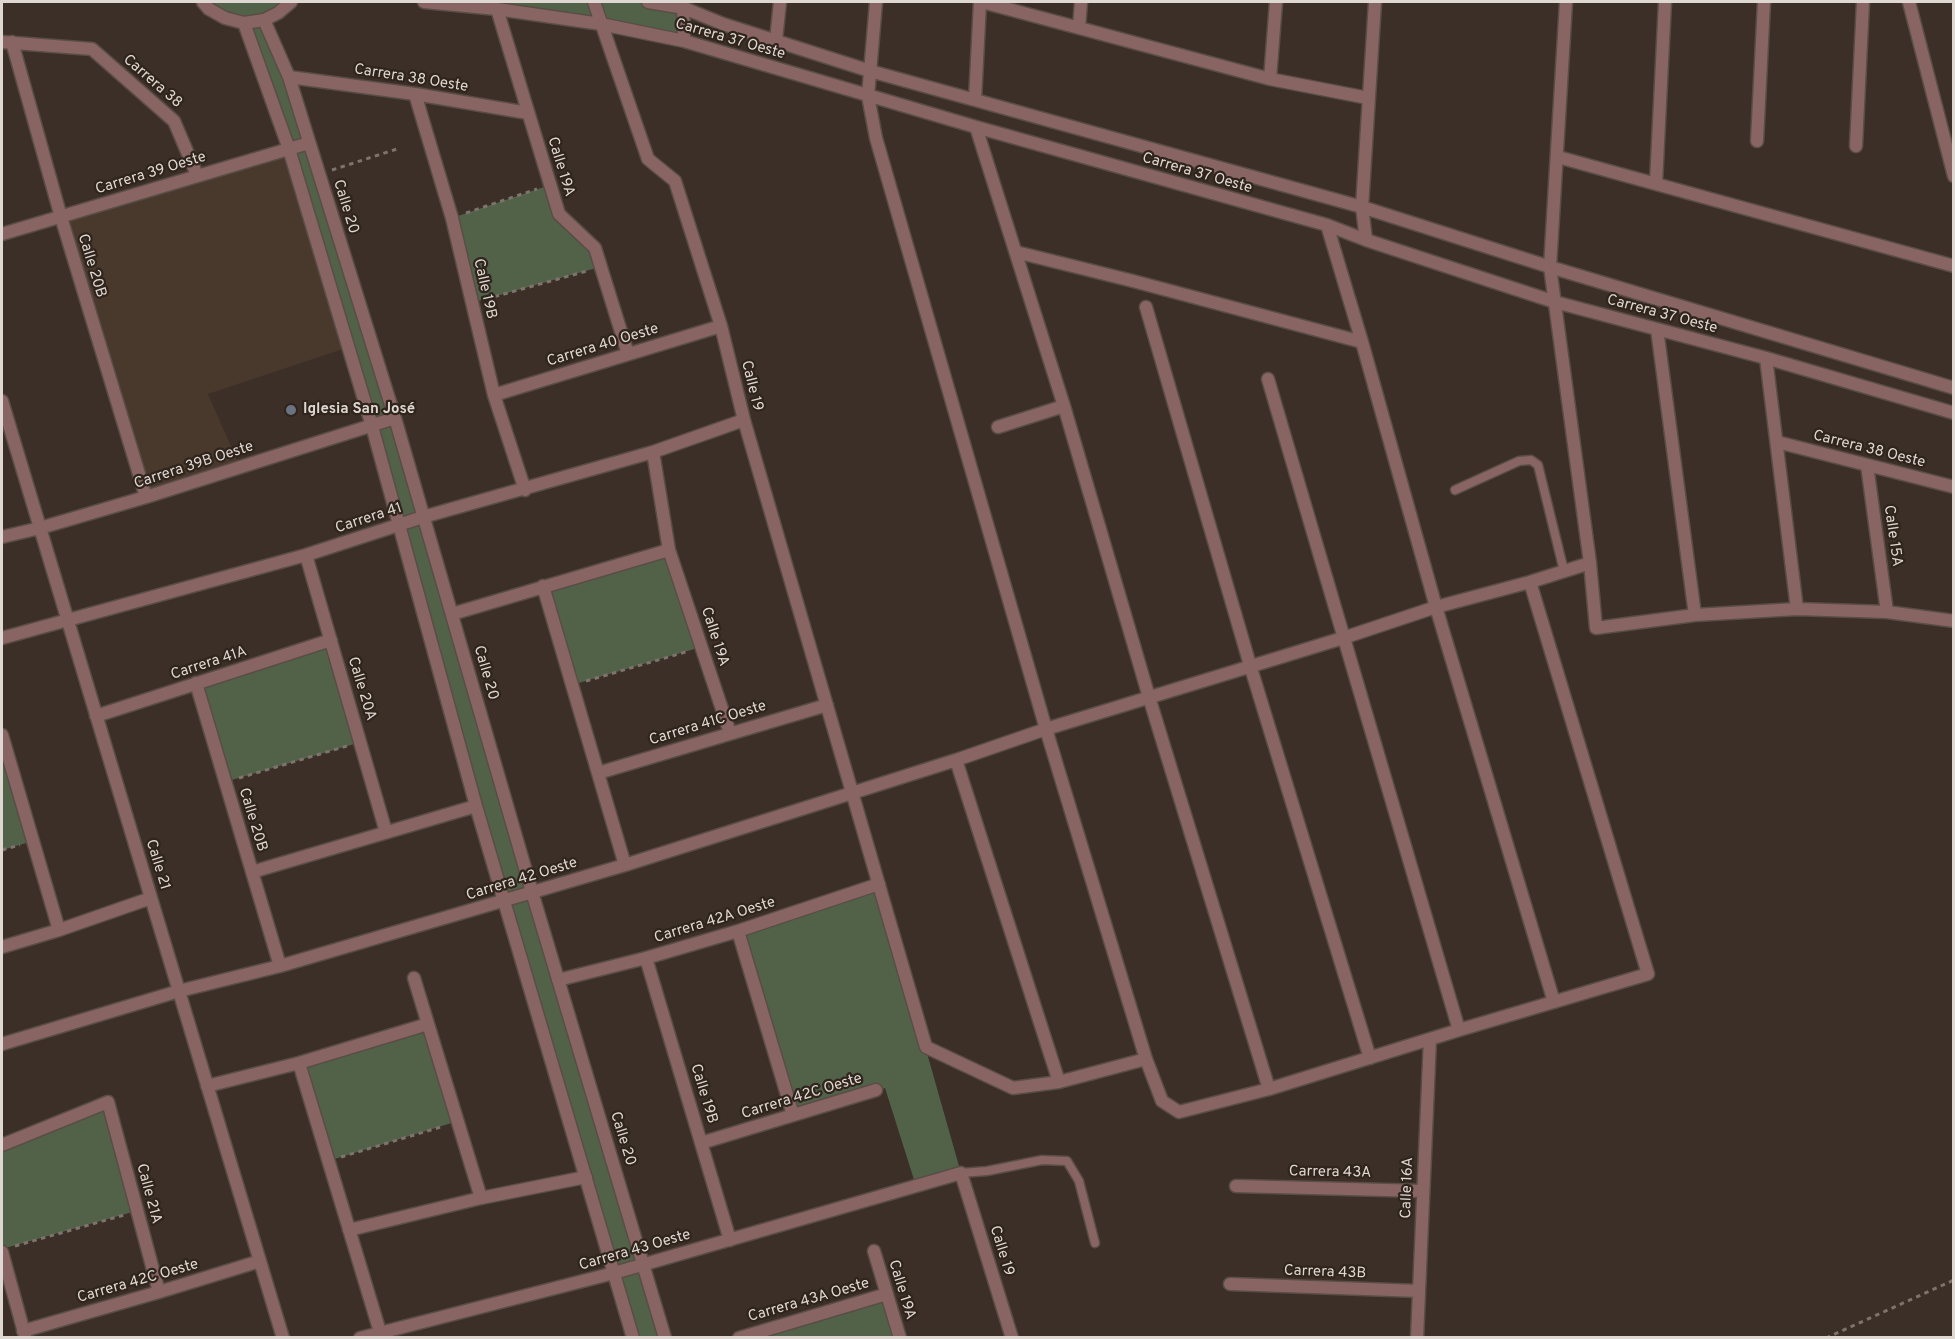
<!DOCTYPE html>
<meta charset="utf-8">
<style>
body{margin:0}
#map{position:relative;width:1955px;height:1339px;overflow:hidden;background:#3b2f27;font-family:Overpass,sans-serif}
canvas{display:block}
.frame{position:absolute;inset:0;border:3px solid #dfd7d2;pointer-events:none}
</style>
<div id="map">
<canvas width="1955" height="1339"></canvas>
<div class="frame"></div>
</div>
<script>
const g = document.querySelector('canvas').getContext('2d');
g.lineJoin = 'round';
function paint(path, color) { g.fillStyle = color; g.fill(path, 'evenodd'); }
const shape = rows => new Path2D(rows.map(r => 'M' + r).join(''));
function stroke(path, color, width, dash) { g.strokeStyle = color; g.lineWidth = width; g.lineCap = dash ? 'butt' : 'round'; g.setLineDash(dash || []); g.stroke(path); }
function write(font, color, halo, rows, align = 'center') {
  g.font = font + ' Overpass,sans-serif'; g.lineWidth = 4.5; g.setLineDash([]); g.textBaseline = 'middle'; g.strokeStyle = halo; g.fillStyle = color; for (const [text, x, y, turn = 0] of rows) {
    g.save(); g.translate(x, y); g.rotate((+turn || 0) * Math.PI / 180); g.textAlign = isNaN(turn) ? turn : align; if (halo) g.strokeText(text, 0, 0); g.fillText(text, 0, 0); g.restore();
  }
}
const built = shape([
 [289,149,349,347,208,394,240,467,146,497,61,217]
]);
const green = shape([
 [203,2,291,2,265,19,289,77,665,1337,633,1337,400,525,244,23],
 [424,2,648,2,684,8,684,41],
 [550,185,559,214,595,248,600,267,471,303,452,218],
 [669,550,701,647,572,685,543,586],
 [331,640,361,742,225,782,196,683],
 [2,746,33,841,2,850],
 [879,884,961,1173,916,1186,885,1088,793,1115,738,931],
 [428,1024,458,1121,328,1161,299,1063],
 [108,1102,136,1211,2,1249,2,1145],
 [887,1294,900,1337,756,1338]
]);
const path = shape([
 [332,170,400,148],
 [466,213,537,189],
 [486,299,587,271],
 [586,681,689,651],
 [239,778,347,746],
 [2,850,20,845],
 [341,1157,444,1126],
 [15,1246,124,1215],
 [1826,1338,1954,1280]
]);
const service = shape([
 [1455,490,1519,461,1531,460,1538,465,1564,571],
 [961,1173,987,1171,1042,1160,1067,1161,1079,1181,1095,1243]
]);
const minor = shape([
 [203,2,209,9,225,18,244,23,264,20,278,13,291,2],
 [424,2,497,9,601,24,684,41,976,127,1327,225,1366,240,1555,302,1766,358,1954,413],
 [594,2,648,159,675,181,721,326,744,420,926,1047,1013,1088,1059,1082,1146,1059],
 [648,2,684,8,723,24,870,71,1362,207,1550,267,1954,388],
 [683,2,684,41],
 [876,2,868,96,876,138,1046,729,1146,1059,1162,1101,1179,1112,1269,1089,1459,1030,1648,974,1530,582],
 [982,2,1270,79,1368,98],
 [1566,2,1550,267,1590,563,1596,628,1695,615,1797,609,1887,612,1954,621],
 [1909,2,1954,176],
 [497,9,559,214,595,248,628,354],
 [264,20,289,77,395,418,532,892,665,1338],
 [244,23,289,149,372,426,476,806,633,1338],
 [1079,28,1081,2],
 [776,40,780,2],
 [2,42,92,49,174,121,197,175],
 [12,42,61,217,146,497],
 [289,77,415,94,528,113],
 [1270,79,1276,2],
 [415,94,452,218,494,395,525,490],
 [975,100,980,2],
 [976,127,1064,406,1149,697,1269,1089],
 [1757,141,1764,2],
 [1856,146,1863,2],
 [1558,157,1954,266],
 [1656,183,1665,2],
 [1327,225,1362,342,1436,607,1554,1002],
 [2,234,309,143],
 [1366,240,1362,207,1375,2],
 [1016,252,1133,281,1362,342],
 [1146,307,1250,665,1370,1058],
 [1657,329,1695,615],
 [1766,358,1797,609],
 [1268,379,1459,1030],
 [494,395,721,326],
 [2,401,283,1338],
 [998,427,1064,406],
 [1777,442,1954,487],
 [653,452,669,550,730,733],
 [1867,465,1887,612],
 [2,537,40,528,146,497,395,418],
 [306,555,386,832],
 [543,586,625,865],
 [452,614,669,550],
 [2,638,306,555,423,517,653,452,744,420],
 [196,683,280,966],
 [96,716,331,640],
 [2,735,59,930],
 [956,760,1059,1082],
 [598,773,827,705],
 [252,872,476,806],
 [738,931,793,1115],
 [2,947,59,930,151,898],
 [646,958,730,1240],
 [414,978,481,1198],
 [558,980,646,958,738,931,879,884],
 [2,1044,179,991,280,966,625,865,956,760,1046,729,1343,638,1436,607,1530,582,1590,563],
 [299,1063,380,1332],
 [207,1086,299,1063,428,1024],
 [701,1143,876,1090],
 [2,1145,108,1102,159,1292],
 [1236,1186,1423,1191],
 [349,1230,481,1198,586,1177],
 [874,1251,900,1338],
 [2,1252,25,1336],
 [1230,1284,1419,1291],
 [23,1331,159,1292,260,1261],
 [360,1338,614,1273,961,1173,1012,1338],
 [739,1338,887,1294],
 [1417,1338,1430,1039]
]);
const markers = [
 [291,410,6,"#6b7280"]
];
const streetNames = [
 ["Carrera 37 Oeste",730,40,16],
 ["Carrera 38 Oeste",411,79,9],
 ["Carrera 38",152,82,41],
 ["Calle 19A",560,167,73],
 ["Carrera 39 Oeste",151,174,-17],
 ["Carrera 37 Oeste",1197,174,16],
 ["Calle 20",345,207,73],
 ["Calle 20B",91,266,73],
 ["Calle 19B",484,289,77],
 ["Carrera 37 Oeste",1662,315,15],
 ["Carrera 40 Oeste",603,346,-17],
 ["Calle 19",751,386,76],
 ["Carrera 38 Oeste",1869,450,14],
 ["Carrera 39B Oeste",194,466,-18],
 ["Carrera 41",369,519,-18],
 ["Calle 15A",1892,536,82],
 ["Calle 19A",714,637,72],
 ["Carrera 41A",209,664,-18],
 ["Calle 20",485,673,74],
 ["Calle 20A",361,689,73],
 ["Carrera 41C Oeste",708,724,-17],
 ["Calle 20B",252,820,73],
 ["Calle 21",157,865,73],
 ["Carrera 42 Oeste",522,880,-17],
 ["Carrera 42A Oeste",715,921,-17],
 ["Calle 19B",703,1094,73],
 ["Carrera 42C Oeste",802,1097,-17],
 ["Calle 20",622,1139,73],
 ["Carrera 43A",1330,1173,1],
 ["Calle 16A",1408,1188,-88],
 ["Calle 21A",148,1194,75],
 ["Carrera 43 Oeste",635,1251,-16],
 ["Calle 19",1001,1251,73],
 ["Carrera 43B",1325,1273,2],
 ["Carrera 42C Oeste",138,1282,-16],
 ["Calle 19A",901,1290,73],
 ["Carrera 43A Oeste",809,1301,-16]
];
const poiNames = [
 ["Iglesia San José",303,410]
];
paint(built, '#49382c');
paint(green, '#526249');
stroke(service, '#594d46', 11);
stroke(minor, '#594d46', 15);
stroke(path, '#7e736d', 3, [4.5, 4.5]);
stroke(service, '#886563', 8);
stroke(minor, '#886563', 12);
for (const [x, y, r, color] of markers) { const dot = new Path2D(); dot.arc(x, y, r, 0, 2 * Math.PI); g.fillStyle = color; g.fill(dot); stroke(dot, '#30251d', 2); }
write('15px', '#dfd7d2', '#30251d', streetNames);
write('bold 15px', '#dfd7d2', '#30251d', poiNames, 'left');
</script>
